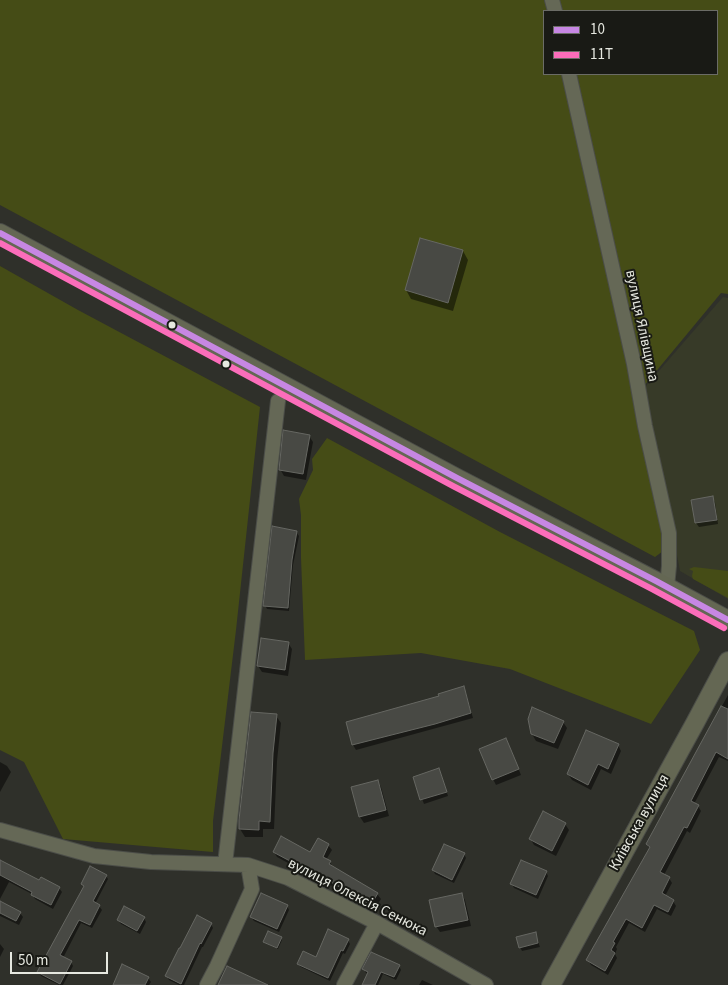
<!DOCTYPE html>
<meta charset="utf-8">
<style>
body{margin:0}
#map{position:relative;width:728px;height:985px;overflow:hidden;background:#2f302a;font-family:"Source Sans 3",sans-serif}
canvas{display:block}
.legend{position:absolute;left:543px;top:10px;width:175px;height:65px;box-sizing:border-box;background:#191a15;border:1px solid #6b6c66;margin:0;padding:6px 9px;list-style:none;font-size:15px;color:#e6e8e0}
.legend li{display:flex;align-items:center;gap:10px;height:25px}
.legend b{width:25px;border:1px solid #6b6c66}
.scale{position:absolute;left:10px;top:952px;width:98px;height:22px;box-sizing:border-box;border:2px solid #e6e8e0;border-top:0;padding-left:6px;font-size:15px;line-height:18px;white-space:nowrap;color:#e6e8e0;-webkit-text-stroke:4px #191a15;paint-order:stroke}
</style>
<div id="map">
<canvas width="728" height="985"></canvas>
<ul class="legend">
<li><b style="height:6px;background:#c787e3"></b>10</li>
<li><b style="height:6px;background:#fb6dba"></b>11Т</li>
</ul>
<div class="scale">50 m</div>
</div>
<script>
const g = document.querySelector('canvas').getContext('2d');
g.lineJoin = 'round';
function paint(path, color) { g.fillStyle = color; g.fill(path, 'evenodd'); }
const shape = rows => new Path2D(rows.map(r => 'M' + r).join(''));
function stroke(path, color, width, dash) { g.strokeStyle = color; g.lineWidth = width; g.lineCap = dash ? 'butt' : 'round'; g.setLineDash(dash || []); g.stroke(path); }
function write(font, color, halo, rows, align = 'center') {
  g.font = font + ' "Source Sans 3",sans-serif'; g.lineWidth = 4; g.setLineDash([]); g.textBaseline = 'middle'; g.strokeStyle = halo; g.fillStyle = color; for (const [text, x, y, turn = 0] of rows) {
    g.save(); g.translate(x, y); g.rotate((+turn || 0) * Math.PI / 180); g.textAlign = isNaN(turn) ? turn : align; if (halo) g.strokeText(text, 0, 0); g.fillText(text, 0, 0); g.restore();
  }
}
const built = shape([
 [723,297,728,298,728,599,680,571,645,387]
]);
const green = shape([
 [0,0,728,0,728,294,721,293,634,398,667,548,655,557,0,205],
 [544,11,717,11,717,74,544,74],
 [0,266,78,310,260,407,236,630,213,821,213,852,63,839,24,762,0,750],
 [327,438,500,532,694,631,700,650,651,724,510,669,421,653,305,660,301,558,301,515,299,499,313,470,312,459],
 [694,567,728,571,728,598,693,579,692,576,693,571,689,569]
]);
const shadow = shape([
 [421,239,463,251,468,260,453,311,411,299,406,290],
 [309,436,313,442,306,480,284,476,280,469],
 [712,498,715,502,718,524,699,527,696,523,693,501],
 [296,532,299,536,293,565,289,611,267,609,265,605],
 [288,643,292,649,288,676,262,672,258,666],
 [463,688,466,693,473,718,356,750,353,745],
 [728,695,728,761,719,757,694,804,698,806,701,811,690,833,687,831,664,875,669,878,672,883,665,896,673,901,676,906,671,916,657,909,645,932,629,923,616,947,617,949,615,954,617,958,608,975,591,965,588,960,650,849,647,844],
 [276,716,281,723,277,761,274,829,263,829,263,837,245,837,240,829],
 [563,722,567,728,558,749,536,741,532,734],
 [618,745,621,751,611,774,601,769,591,790,572,780,568,774],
 [509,746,521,775,496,785,493,779],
 [0,762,7,766,11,772,0,792],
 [441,774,448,796,424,804,414,778],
 [378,781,381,787,389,816,364,823,360,817],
 [565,824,569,830,556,856,534,845,530,838],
 [328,845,332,850,326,860,330,862,333,868,377,894,381,899,374,910,325,882,325,883,277,857,274,852,311,853],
 [464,854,466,858,454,883,435,874,433,870],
 [0,864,39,882,59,888,62,892,53,909,35,899,32,894,9,882,0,899],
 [546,872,548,876,538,899,514,888,512,884],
 [106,876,108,879,95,904,99,906,102,910,92,928,81,923,63,958,71,962,73,966,63,985,59,985,41,976,39,972,85,888,83,884],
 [462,894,465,900,471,926,440,932,436,926],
 [0,902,20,913,23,917,19,925,0,916],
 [287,906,289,910,279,932,254,921,251,917],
 [144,918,146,922,140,934,121,924,118,920],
 [211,924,213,928,203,947,202,947,184,985,179,985,169,980,167,976],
 [535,934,540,947,522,951,520,947],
 [281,938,282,940,278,949,265,943,264,942],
 [348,940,350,944,345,954,343,953,330,981,301,967,298,964,317,958],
 [0,944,4,949,0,957],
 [399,966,401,970,396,980,383,974,378,985,363,985,368,974,366,973,364,969],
 [148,978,151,982,149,985,114,985],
 [422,980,433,985,419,985]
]);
const building = shape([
 [420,238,463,250,448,303,405,290,420,238],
 [283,430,310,435,303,474,279,470,283,430],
 [713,496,717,520,695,523,691,500,713,496],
 [272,526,297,531,292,560,288,608,263,606,272,526],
 [261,638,289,642,285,670,257,666,261,638],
 [464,686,471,713,435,724,352,745,346,722,439,696,438,694,464,686],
 [721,706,728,709,728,759,716,752,691,801,699,805,687,828,684,827,660,872,670,877,662,893,674,900,668,912,654,905,642,928,626,919,613,942,615,943,611,950,615,953,605,971,586,960,650,847,646,844,721,706],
 [532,707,564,721,554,743,531,734,528,719,532,707],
 [251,712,277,714,273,753,270,822,259,821,259,830,239,829,239,820,251,712],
 [586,730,619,744,608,769,598,764,588,785,567,774,586,730],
 [506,738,519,769,492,780,479,749,506,738],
 [439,768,447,792,420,800,413,777,439,768],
 [378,780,386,810,359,817,351,787,378,780],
 [543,811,566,823,552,851,529,839,543,811],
 [281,836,310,852,318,838,329,844,323,857,331,861,329,864,378,893,371,905,322,877,322,878,273,852,281,836],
 [444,844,465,853,452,880,432,870,444,844],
 [0,860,39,880,41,877,60,887,51,905,31,895,32,892,0,875,0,860],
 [521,860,547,871,536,895,510,884,521,860],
 [90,866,107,875,93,901,100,905,90,925,79,920,60,955,72,961,60,984,37,972,84,886,81,884,90,866],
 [261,893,288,905,277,929,250,917,261,893],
 [462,893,468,920,435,927,429,900,462,893],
 [0,901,21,912,16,921,0,913,0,901],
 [124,906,145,917,137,931,117,920,124,906],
 [197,915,212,923,201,944,200,943,181,984,165,976,179,948,180,948,197,915],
 [328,929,349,939,343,951,341,950,328,978,297,964,303,951,316,957,328,929],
 [268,931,282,937,277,948,263,942,268,931],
 [536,932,538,943,519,948,516,937,536,932],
 [371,952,400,965,394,977,381,972,375,985,362,985,368,972,362,969,371,952],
 [122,964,149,977,145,985,113,985,122,964],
 [227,966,268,985,218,985,227,966]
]);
const minor = shape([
 [552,0,555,11],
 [569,74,634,364,645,426,669,533,669,566,667,587],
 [0,830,94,856,151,862,248,865,288,878,377,923,486,985],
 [225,864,278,401],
 [207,985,217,966,252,889,248,865],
 [344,985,377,923]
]);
const major = shape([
 [0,233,457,478,656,581,728,620],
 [551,985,695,723,728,661]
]);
const bus1 = shape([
 [0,233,457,478,656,581,728,620]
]);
const bus2 = shape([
 [0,243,453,486,652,589,724,628]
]);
const markers = [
 [172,325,4.5,"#e6e8e0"],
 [226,364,4.5,"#e6e8e0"]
];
const streetNames = [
 ["вулиця Ялівщина",641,326,78],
 ["Київська вулиця",640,823,-61],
 ["вулиця Олексія Сенюка",357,898,27]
];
paint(built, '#373a28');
paint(green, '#454c16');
paint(shadow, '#0007');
paint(building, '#484944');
stroke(building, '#666762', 1);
stroke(minor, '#4b4d48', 16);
stroke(major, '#4b4d48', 20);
stroke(minor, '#656856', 14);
stroke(major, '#646753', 18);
stroke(bus1, '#c787e3', 6);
stroke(bus2, '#fb6dba', 6);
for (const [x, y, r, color] of markers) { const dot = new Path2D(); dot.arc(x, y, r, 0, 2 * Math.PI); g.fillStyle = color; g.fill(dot); stroke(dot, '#191a15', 2); }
write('15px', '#e6e8e0', '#191a15', streetNames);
</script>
